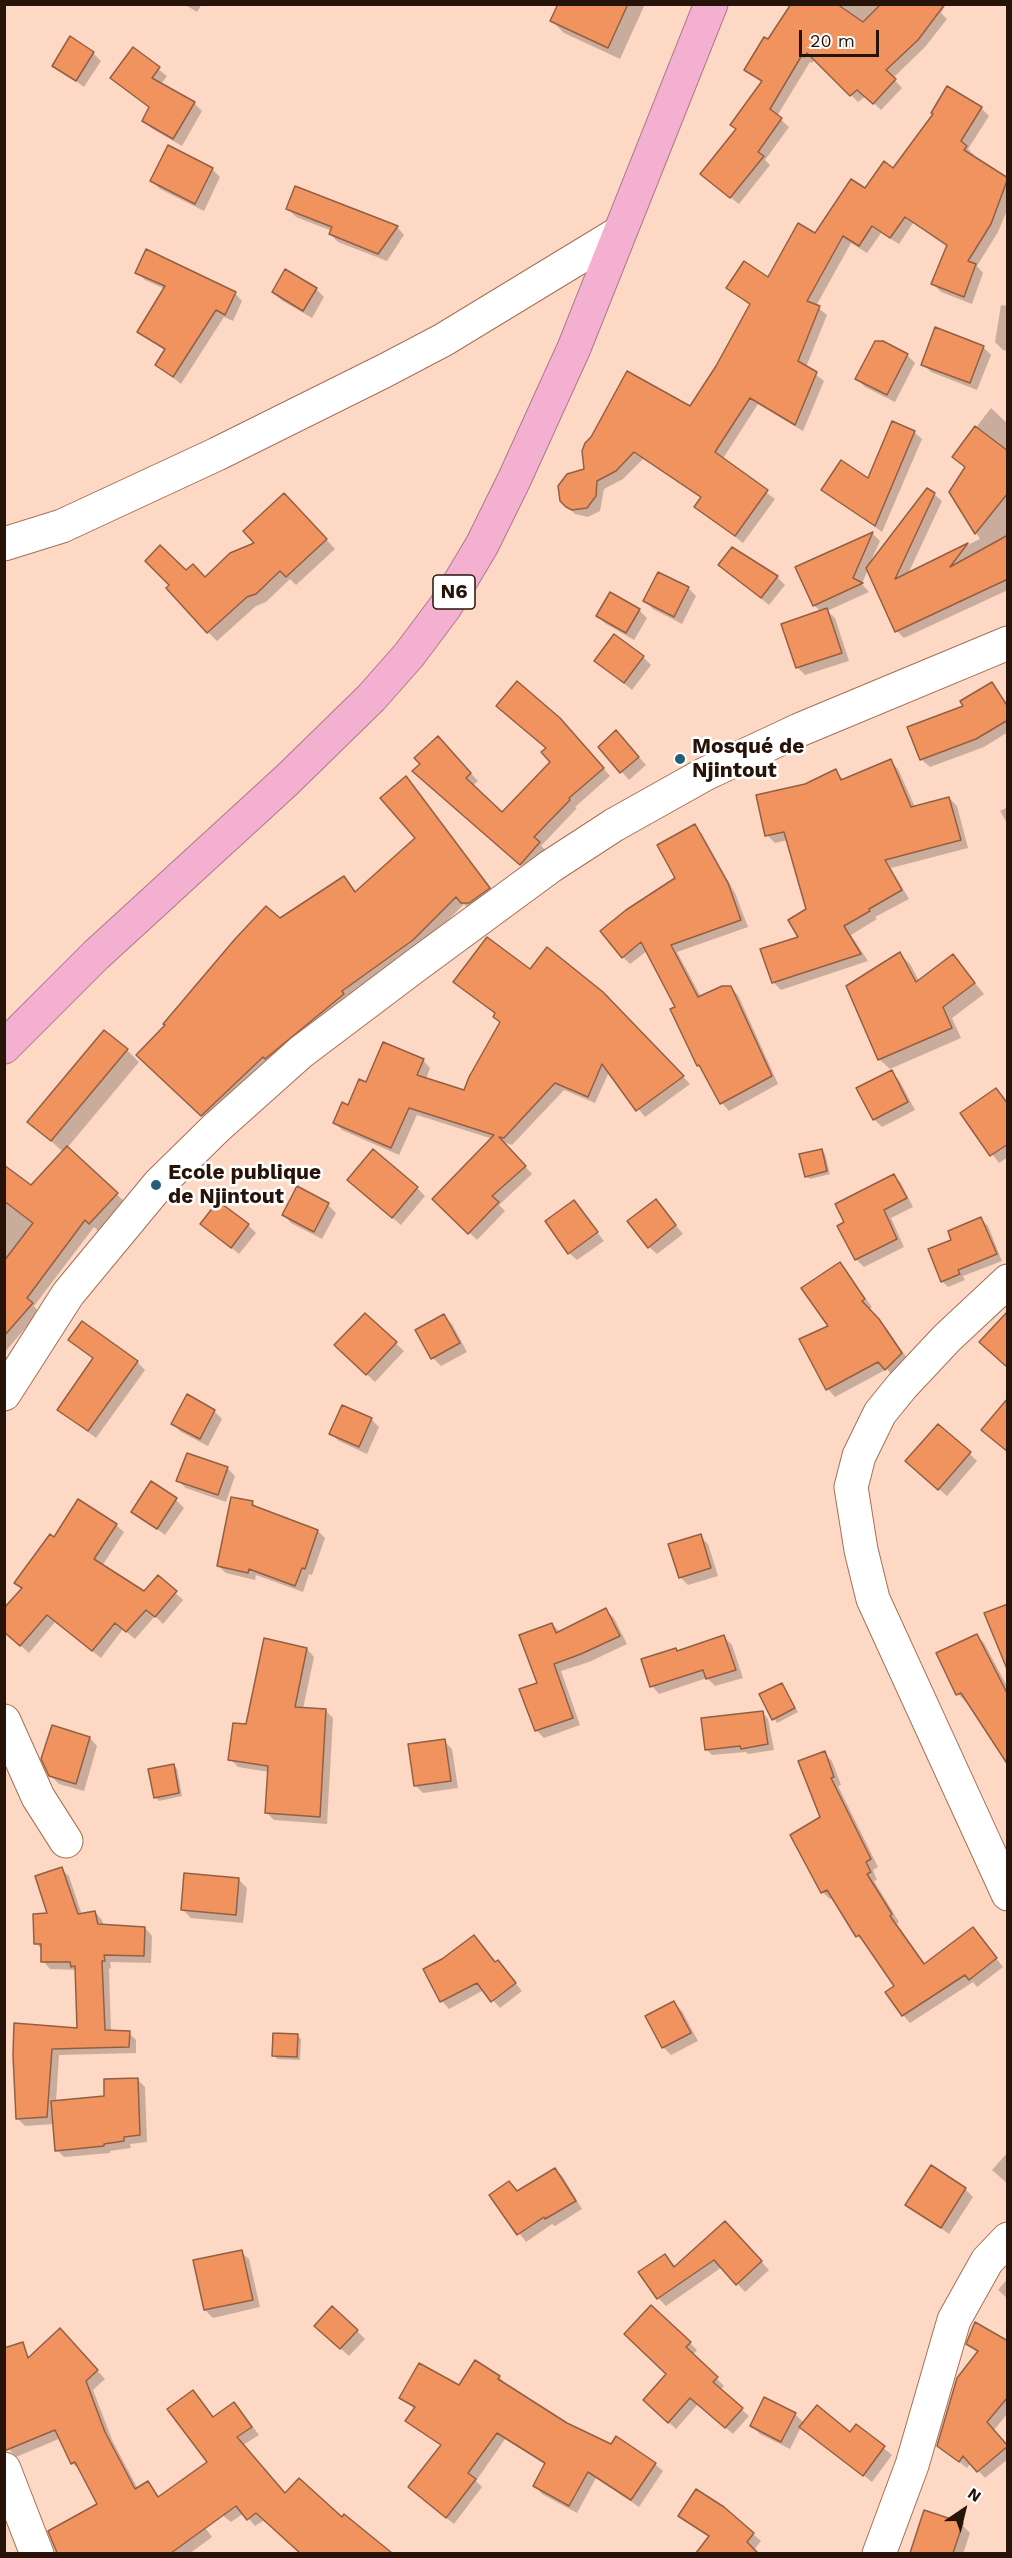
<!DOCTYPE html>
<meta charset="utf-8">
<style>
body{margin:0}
#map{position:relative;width:1012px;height:2558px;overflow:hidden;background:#fdd8c5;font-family:"Work Sans",sans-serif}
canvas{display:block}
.frame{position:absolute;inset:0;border:6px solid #271307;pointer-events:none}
.north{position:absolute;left:934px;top:2480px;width:60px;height:60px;-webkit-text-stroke:4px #fff;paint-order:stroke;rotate:35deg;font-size:16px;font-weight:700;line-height:24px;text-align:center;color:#271307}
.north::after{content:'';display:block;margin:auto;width:21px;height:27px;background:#271307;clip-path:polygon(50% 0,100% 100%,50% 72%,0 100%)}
.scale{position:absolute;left:799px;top:30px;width:80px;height:27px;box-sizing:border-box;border:3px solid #271307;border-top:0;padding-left:8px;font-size:18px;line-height:21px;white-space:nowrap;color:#271307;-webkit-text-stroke:4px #fff;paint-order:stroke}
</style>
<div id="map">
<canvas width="1012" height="2558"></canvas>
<div class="frame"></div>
<div class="north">N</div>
<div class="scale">20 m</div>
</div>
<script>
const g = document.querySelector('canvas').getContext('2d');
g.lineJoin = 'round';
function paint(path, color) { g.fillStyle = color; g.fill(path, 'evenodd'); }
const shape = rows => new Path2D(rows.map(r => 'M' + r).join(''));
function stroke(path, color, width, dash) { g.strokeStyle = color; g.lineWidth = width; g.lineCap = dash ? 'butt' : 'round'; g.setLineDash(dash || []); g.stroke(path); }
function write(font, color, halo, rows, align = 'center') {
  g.font = font + ' "Work Sans",sans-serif'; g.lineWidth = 5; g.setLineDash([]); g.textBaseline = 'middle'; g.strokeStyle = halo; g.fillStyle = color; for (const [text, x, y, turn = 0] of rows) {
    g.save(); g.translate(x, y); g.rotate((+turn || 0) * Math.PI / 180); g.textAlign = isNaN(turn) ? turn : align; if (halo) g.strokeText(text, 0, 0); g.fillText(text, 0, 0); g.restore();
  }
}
const shadow = shape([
 [184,4,202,4,197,12],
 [560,4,645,4,620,59,564,33,552,21],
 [793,4,946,4,941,13,947,19,925,47,893,78,902,88,881,110,866,96,858,102,815,59,812,63,810,62,777,116,789,127,765,160,770,165,739,204,710,182,763,83,746,70],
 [133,49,167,76,161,84,194,103,202,111,182,146,151,128,143,120,150,108,112,78],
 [93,53,101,61,84,87,54,65],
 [981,108,989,116,968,149,974,155,972,157,1008,180,1008,208,998,232,977,266,983,273,972,304,941,292,933,284,947,247,913,223,899,244,881,233,867,253,851,243,816,306,827,315,806,367,824,381,803,431,758,404,722,460,775,499,743,543,696,507,702,499,643,459,623,479,604,489,600,511,588,517,575,514,562,500,585,470,690,408,717,367,751,306,728,288,769,279,865,190],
 [169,147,213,170,220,177,204,211,160,189,152,181],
 [288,209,397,227,404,235,387,261,338,242,330,234,332,231,296,217],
 [137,272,235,293,242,301,233,321,224,317,181,384,157,365,166,351,139,332,165,289,145,280],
 [316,289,324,297,312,318,281,300,273,292],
 [1001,305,1008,306,1008,351,1003,350,995,342],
 [983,347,991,355,977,390,931,372,923,364],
 [907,355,915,363,895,402,865,387,857,379],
 [991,408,1008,424,1008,590,904,638,897,631,868,569,862,584,869,592,827,611,835,618,849,661,805,675,797,667,821,612,814,605,872,533,880,541,870,563,934,494,942,501,908,574,980,539,950,492,966,468,954,456],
 [914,432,922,439,882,532,823,489,868,480],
 [294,504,335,549,296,585,290,579,266,602,256,606,217,641,208,632,186,572,206,578,257,544],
 [732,549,777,577,785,585,769,605,728,572],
 [688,588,696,596,682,624,653,609,645,601],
 [639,610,647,618,634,640,606,624,598,616],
 [643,657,651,665,632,690,596,661],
 [991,684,1008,705,1008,732,984,747,930,767,922,760,909,728,966,707],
 [568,727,610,776,575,807,577,808,541,846,547,851,529,871,422,778,446,746,478,781,472,786,502,814,552,762,547,748],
 [624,740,646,765,629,780,600,747],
 [890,761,898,769,915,807,949,798,957,806,968,848,891,868,909,899,875,917,877,919,851,935,868,961,781,990,773,982,800,937,808,910,788,840,775,843,767,835,806,785,835,771,844,780],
 [413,786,497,896,470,911,464,904,421,948,210,1123,146,1063,280,920,344,877,357,893,417,838],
 [1008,807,1008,825,1000,811],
 [694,826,702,834,735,893,748,927,677,952,701,997,730,987,738,995,778,1084,729,1111,722,1103,704,1072,698,1065,677,1008,647,951,630,964,623,957,677,878],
 [900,954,910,964,919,981,953,956,984,994,952,1018,961,1038,890,1069,879,1059],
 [530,971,602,993,690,1084,645,1117,609,1072,595,1103,564,1090,512,1145,503,1142,532,1174,499,1205,505,1211,477,1240,434,1199,493,1139,417,1115,399,1155,342,1130,335,1122,367,1084,423,1060,430,1068,426,1079,465,1092,501,1023,495,1017,496,1014,455,982],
 [127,1050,139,1062,67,1148,125,1202,98,1231,94,1227,34,1306,39,1312,4,1353,4,1170,31,1188,63,1152,30,1122],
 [891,1072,899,1080,915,1110,882,1127,874,1119],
 [996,1090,1008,1103,1008,1157,999,1163,962,1113],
 [821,1150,825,1154,830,1174,810,1179,806,1176],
 [893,1175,901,1183,913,1207,891,1218,904,1247,864,1267,856,1259],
 [298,1188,328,1205,336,1213,322,1239,291,1223,284,1215],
 [357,1188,417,1188,425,1196,401,1225],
 [656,1201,683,1234,657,1254,649,1247],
 [574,1202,604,1241,577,1260,569,1253],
 [981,1219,988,1226,1002,1261,963,1276,965,1280,948,1287,942,1281,953,1240],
 [202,1224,248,1225,256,1233,239,1254],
 [839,1263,872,1307,869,1309,887,1329,909,1361,893,1376,887,1369,835,1397,828,1389],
 [365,1315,404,1351,375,1382,336,1345],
 [444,1316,452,1324,467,1352,441,1366,433,1358,417,1330],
 [70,1340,137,1362,145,1370,96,1438,59,1410,94,1359],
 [187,1397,214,1411,222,1419,208,1446,181,1432,173,1424],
 [371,1419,379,1427,367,1454,339,1441,331,1434],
 [970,1454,977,1461,947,1496,915,1468],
 [227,1468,235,1476,226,1502,186,1488,178,1481],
 [176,1500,184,1508,165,1535,133,1511],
 [252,1502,258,1509,318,1531,325,1538,312,1575,309,1574,303,1592,256,1575,255,1580,226,1573,218,1566],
 [116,1525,124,1532,102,1566,144,1593,159,1577,183,1600,163,1624,155,1616,135,1639,123,1629,101,1658,55,1622,29,1653,4,1631,23,1589,16,1583],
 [700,1536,708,1544,718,1576,688,1585,680,1577],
 [606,1610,614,1618,627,1644,589,1662,561,1671,580,1725,544,1738,536,1730,539,1684,552,1624,560,1632],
 [976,1635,984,1643,1008,1688,1008,1759,968,1701,966,1702,958,1694],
 [724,1637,732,1645,743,1678,715,1686,707,1678,659,1694,652,1686,676,1649,678,1652],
 [307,1649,314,1657,303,1709,325,1710,333,1718,327,1824,274,1820,266,1812,269,1772,238,1767,230,1759,248,1726],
 [782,1685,798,1712,777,1723,761,1695],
 [762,1712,768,1719,774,1750,748,1754,746,1752,712,1755,706,1749],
 [90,1738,97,1746,84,1791,59,1784,51,1776],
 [444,1741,452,1749,458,1788,423,1793,415,1785],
 [824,1753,832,1761,841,1785,838,1786,878,1867,873,1870,877,1880,874,1881,899,1922,897,1924,926,1965,980,1937,1003,1967,977,1987,973,1982,910,2023,903,2015,896,1987,866,1943,857,1936,833,1898,830,1899,822,1892],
 [174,1766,177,1769,182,1796,159,1801,155,1797],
 [61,1869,69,1876,82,1915,95,1912,102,1920,104,1926,145,1928,152,1936,151,1963,110,1962,111,1968,109,1969,111,2031,129,2033,136,2040,136,2053,59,2055,56,2102,106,2097,138,2080,145,2087,147,2142,130,2144,131,2148,110,2151,110,2153,64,2157,57,2150,54,2124,25,2126,17,2118,14,2055,79,2029,76,1970,50,1969,43,1961,42,1950,36,1943,49,1915],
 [239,1880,247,1888,243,1923,191,1918,183,1910],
 [496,1963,504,1969,522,1991,500,2008,484,1990,449,2009,442,2001,425,1970],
 [674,2003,682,2011,698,2041,671,2055,663,2047],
 [297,2035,301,2039,300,2060,277,2059,274,2055],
 [1008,2152,1008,2184,992,2170],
 [555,2169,563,2177,582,2209,555,2226,552,2224,526,2242,491,2195,509,2183,518,2192],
 [965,2189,973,2197,949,2234,907,2204],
 [733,2231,769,2270,745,2292,722,2267,666,2306,658,2298,665,2256,676,2267],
 [241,2252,249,2259,260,2307,213,2318,205,2310],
 [1008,2278,1008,2299,998,2290],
 [357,2331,365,2339,349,2356,324,2334],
 [626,2334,690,2343,697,2350,693,2355,724,2386,720,2390,749,2416,733,2434,698,2404,676,2429,652,2407,668,2374],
 [67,2338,105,2379,93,2390,113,2442,138,2489,147,2483,159,2498,181,2495,212,2537,189,2554,59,2554,56,2548,99,2504,80,2470,72,2463,61,2438,16,2457,9,2449],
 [1008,2343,1008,2413,994,2430,1008,2446,1008,2459,985,2478,971,2463,967,2468,939,2446,978,2353,968,2344],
 [499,2377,507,2385,566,2424,655,2464,663,2471,639,2507,596,2478,577,2513,542,2494,535,2486,546,2465,505,2439,476,2481,482,2487,454,2524,417,2495,410,2487,442,2446,407,2421,415,2409,401,2398],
 [193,2392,214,2418,234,2404,241,2411,259,2435,243,2445,292,2502,255,2526,244,2513,231,2522,189,2489,209,2462],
 [795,2414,804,2423,850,2434,856,2426,892,2455,872,2482,801,2427,790,2449,760,2434,752,2426],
 [680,2515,753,2534,761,2541,753,2551,756,2554,698,2554,710,2537],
 [344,2517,389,2554,302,2554,287,2539],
 [962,2525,970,2533,963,2554,917,2554,913,2549]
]);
const building = shape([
 [558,4,628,4,608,48,550,21,558,4],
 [791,4,837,4,863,22,881,4,945,4,918,40,886,70,896,79,873,104,857,90,850,96,807,53,804,57,802,55,770,109,782,118,758,152,764,156,730,198,700,174,736,129,730,125,762,81,744,70,764,37,768,39,791,4],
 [70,36,94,52,76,81,52,66,70,36],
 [133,47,160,67,152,78,195,102,173,139,142,121,149,107,110,78,133,47],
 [947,86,982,107,961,141,967,146,964,150,1008,178,991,224,968,261,976,264,964,297,931,284,947,245,905,217,890,238,872,226,859,246,843,236,807,301,820,306,798,361,817,372,795,425,750,398,715,452,768,490,735,536,694,507,701,497,634,452,616,471,597,481,596,496,587,508,572,510,566,507,560,501,558,486,567,474,584,469,582,451,585,443,591,437,627,371,690,406,716,366,750,304,726,288,744,261,768,277,798,223,815,233,851,179,865,188,884,161,893,168,933,114,931,113,947,86],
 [168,145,213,168,195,204,150,181,168,145],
 [295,186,398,226,378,254,329,234,332,227,286,209,295,186],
 [146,249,236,292,225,315,216,310,173,377,155,365,165,349,137,332,165,286,135,273,146,249],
 [285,269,317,288,303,311,272,292,285,269],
 [935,327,984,346,970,383,921,365,935,327],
 [875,341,883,341,908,354,887,395,855,379,875,341],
 [892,421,915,431,875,526,821,490,841,460,868,478,892,421],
 [975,426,1008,451,1008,493,975,534,949,492,965,467,952,457,975,426],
 [927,488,935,493,895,579,968,543,950,567,1008,535,1008,579,895,632,866,568,927,488],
 [284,493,327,539,286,577,280,571,256,594,247,597,207,633,166,588,169,585,145,561,160,545,186,570,193,564,205,577,230,553,254,543,243,531,284,493],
 [873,532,853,578,863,583,813,606,795,567,873,532],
 [732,547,778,576,761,598,718,565,732,547],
 [658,572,689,587,674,617,643,601,658,572],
 [610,592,640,609,626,633,596,616,610,592],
 [827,608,842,653,796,668,781,624,827,608],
 [614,634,644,656,624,683,594,661,614,634],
 [517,681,560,718,604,768,569,798,570,800,534,837,540,842,520,865,412,771,420,764,414,758,438,736,471,773,466,778,502,812,550,762,541,752,546,748,496,706,517,681],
 [992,682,1008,707,1008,720,976,739,920,760,907,727,963,706,960,701,992,682],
 [616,730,639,757,620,773,598,747,616,730],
 [891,759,911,807,949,797,961,840,885,860,902,890,869,909,870,911,844,926,861,954,772,983,760,949,798,937,788,920,806,909,784,832,765,836,756,795,805,784,836,769,841,780,891,759],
 [406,776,490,888,469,903,461,903,456,897,413,940,342,991,344,994,265,1059,263,1057,201,1116,136,1055,165,1025,163,1024,235,939,266,906,280,918,344,876,355,892,415,838,380,798,406,776],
 [695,824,728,883,741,920,671,945,698,997,722,986,731,986,772,1076,720,1104,699,1065,697,1066,670,1009,675,1007,641,942,622,958,600,931,626,910,675,878,657,845,695,824],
 [487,937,530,969,547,947,603,992,684,1076,636,1111,602,1064,588,1097,555,1083,504,1138,499,1137,526,1166,492,1196,499,1202,468,1234,432,1199,494,1135,409,1108,391,1148,333,1123,342,1102,348,1105,359,1079,366,1082,383,1042,424,1059,417,1075,464,1090,469,1077,500,1022,493,1017,495,1013,453,982,487,937],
 [900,952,916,982,953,954,975,983,943,1007,952,1028,878,1060,846,986,900,952],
 [104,1030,128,1049,51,1141,27,1122,104,1030],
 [892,1070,908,1102,873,1120,856,1088,892,1070],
 [996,1088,1008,1104,1008,1144,990,1156,960,1113,996,1088],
 [67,1146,118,1193,89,1224,85,1220,27,1298,33,1303,4,1336,4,1261,33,1223,4,1201,4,1165,31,1185,67,1146],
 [373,1149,418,1187,392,1218,347,1180,373,1149],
 [822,1149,827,1171,805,1177,799,1154,822,1149],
 [894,1174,907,1198,884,1210,897,1239,855,1260,837,1226,844,1222,835,1204,894,1174],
 [297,1186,329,1203,314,1232,282,1215,297,1186],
 [656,1199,676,1225,648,1248,627,1221,656,1199],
 [574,1200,598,1232,568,1254,545,1221,574,1200],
 [218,1201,249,1224,231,1248,200,1224,218,1201],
 [981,1217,997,1254,958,1270,960,1274,941,1282,928,1249,951,1240,948,1231,981,1217],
 [840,1262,865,1299,862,1301,879,1319,902,1353,885,1370,878,1362,826,1390,799,1339,828,1326,801,1288,840,1262],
 [1008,1311,1008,1368,979,1342,1008,1311],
 [365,1313,397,1342,366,1375,334,1345,365,1313],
 [444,1314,460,1343,431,1359,415,1330,444,1314],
 [82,1321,138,1361,88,1431,57,1410,93,1358,68,1340,82,1321],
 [187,1394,215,1410,200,1439,171,1424,187,1394],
 [1008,1398,1008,1452,981,1430,1008,1398],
 [342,1405,372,1418,359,1447,329,1434,342,1405],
 [938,1424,971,1452,938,1490,905,1461,938,1424],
 [187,1453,228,1467,218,1495,176,1481,187,1453],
 [151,1481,177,1498,157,1529,131,1512,151,1481],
 [231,1497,253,1501,252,1505,318,1530,305,1569,302,1568,295,1586,249,1569,248,1573,217,1566,231,1497],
 [78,1499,117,1524,94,1559,144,1591,158,1575,177,1591,155,1617,146,1610,126,1632,115,1623,92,1651,47,1615,20,1646,4,1632,4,1608,22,1588,14,1583,50,1534,54,1537,78,1499],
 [701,1534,711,1568,679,1578,668,1544,701,1534],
 [1008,1604,1008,1669,1007,1669,984,1613,1008,1604],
 [606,1608,620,1636,581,1654,554,1664,573,1718,535,1731,519,1689,537,1683,519,1635,552,1623,556,1633,606,1608],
 [977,1634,1008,1695,1008,1765,961,1693,956,1695,936,1653,977,1634],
 [724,1635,736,1670,706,1679,703,1670,650,1687,641,1659,676,1648,677,1651,724,1635],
 [264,1638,307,1648,295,1707,326,1709,320,1817,265,1813,268,1766,228,1760,233,1723,246,1724,264,1638],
 [782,1683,795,1708,772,1720,759,1694,782,1683],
 [763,1711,768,1744,741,1749,740,1746,705,1750,701,1718,763,1711],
 [52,1725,90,1737,76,1784,49,1776,41,1759,52,1725],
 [445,1739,451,1781,414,1786,408,1744,445,1739],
 [825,1751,834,1777,831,1778,871,1859,866,1862,871,1872,867,1874,892,1914,890,1916,924,1964,973,1927,997,1958,969,1980,965,1975,902,2016,885,1992,894,1986,859,1935,856,1937,827,1890,821,1893,790,1835,820,1817,798,1761,825,1751],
 [174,1764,179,1793,154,1798,148,1769,174,1764],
 [62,1867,78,1914,95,1911,98,1924,145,1927,144,1956,104,1955,105,1961,102,1961,105,2030,130,2031,129,2047,52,2049,47,2117,16,2119,13,2055,14,2023,77,2028,75,1966,71,1967,70,1962,41,1962,41,1944,34,1944,33,1914,47,1913,35,1876,62,1867],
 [184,1873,239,1878,236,1915,181,1910,184,1873],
 [474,1935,495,1962,498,1960,516,1983,491,2002,477,1983,440,2002,423,1969,442,1959,474,1935],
 [674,2001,691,2033,662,2048,645,2016,674,2001],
 [273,2033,298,2034,297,2057,272,2056,273,2033],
 [138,2078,140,2135,124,2137,124,2141,104,2144,104,2146,55,2151,51,2101,104,2096,104,2079,138,2078],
 [931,2165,966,2188,941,2228,905,2205,931,2165],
 [555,2168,576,2201,545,2219,544,2217,517,2235,489,2195,509,2181,517,2191,555,2168],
 [725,2221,762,2261,736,2285,714,2260,657,2299,638,2272,665,2254,674,2267,725,2221],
 [242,2250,253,2300,204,2310,193,2260,242,2250],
 [651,2305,691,2342,686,2347,718,2377,713,2382,743,2408,725,2428,690,2398,668,2423,643,2400,666,2374,624,2334,651,2305],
 [332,2306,358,2330,340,2349,314,2326,332,2306],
 [975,2322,1008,2341,1008,2397,987,2422,1008,2446,977,2472,963,2456,959,2462,937,2446,957,2378,978,2351,966,2344,975,2322],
 [60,2328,98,2370,86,2381,105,2432,135,2489,148,2481,158,2497,207,2462,167,2409,193,2390,213,2417,234,2402,252,2427,237,2437,285,2493,299,2478,342,2517,344,2514,392,2553,300,2553,256,2513,247,2520,236,2506,171,2553,57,2553,48,2531,97,2504,75,2462,71,2464,55,2430,4,2451,4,2348,23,2342,28,2358,60,2328],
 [475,2360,500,2376,498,2379,567,2423,611,2444,616,2436,656,2463,631,2500,588,2472,569,2506,533,2486,545,2463,497,2433,468,2473,476,2479,446,2518,408,2487,441,2445,405,2421,415,2407,399,2398,419,2363,459,2385,475,2360],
 [764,2397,796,2413,781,2442,750,2426,764,2397],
 [817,2405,850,2432,856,2424,885,2446,863,2476,799,2427,817,2405],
 [696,2489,724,2507,754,2533,747,2542,758,2553,696,2553,709,2536,678,2516,696,2489],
 [924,2510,963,2523,953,2553,910,2553,924,2510]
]);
const minor = shape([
 [4,544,62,526,217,454,384,371,443,340,619,233],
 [1008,1281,947,1338,902,1386,880,1413,859,1456,851,1487,861,1550,873,1599,1008,1894],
 [4,1394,68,1294,159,1184,216,1128,301,1052,415,966,551,866,614,825,705,774,799,730,1008,643],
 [4,1721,38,1797,66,1841],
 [4,2469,37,2554],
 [879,2554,912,2465,954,2320,987,2261,1008,2239]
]);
const highway = shape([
 [4,1047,96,955,287,780,371,698,409,655,445,607,482,545,514,480,574,348,711,4]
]);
const markers = [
 [680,759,6,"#245f77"],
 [156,1185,6,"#245f77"]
];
const shields = [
 [454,592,42]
];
const shieldNames = [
 ["N6",454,592]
];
const poiNames = [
 ["Mosqué de",692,747],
 ["Njintout",692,771],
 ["Ecole publique",168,1173],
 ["de Njintout",168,1197]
];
paint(shadow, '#0003');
paint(building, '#f1935f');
stroke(building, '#935f43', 1.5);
stroke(minor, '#a67054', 35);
stroke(highway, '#ac798a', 35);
stroke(minor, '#fff', 33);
stroke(highway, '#f4b0d1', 33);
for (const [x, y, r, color] of markers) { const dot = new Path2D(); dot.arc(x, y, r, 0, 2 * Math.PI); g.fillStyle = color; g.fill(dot); stroke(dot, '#fff', 2); }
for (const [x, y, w] of shields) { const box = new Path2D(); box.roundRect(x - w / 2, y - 17, w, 34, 4.5); g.fillStyle = '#fff'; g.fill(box); stroke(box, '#271307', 1.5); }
write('bold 20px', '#271307', null, shieldNames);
write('bold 21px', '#271307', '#fff', poiNames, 'left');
</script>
